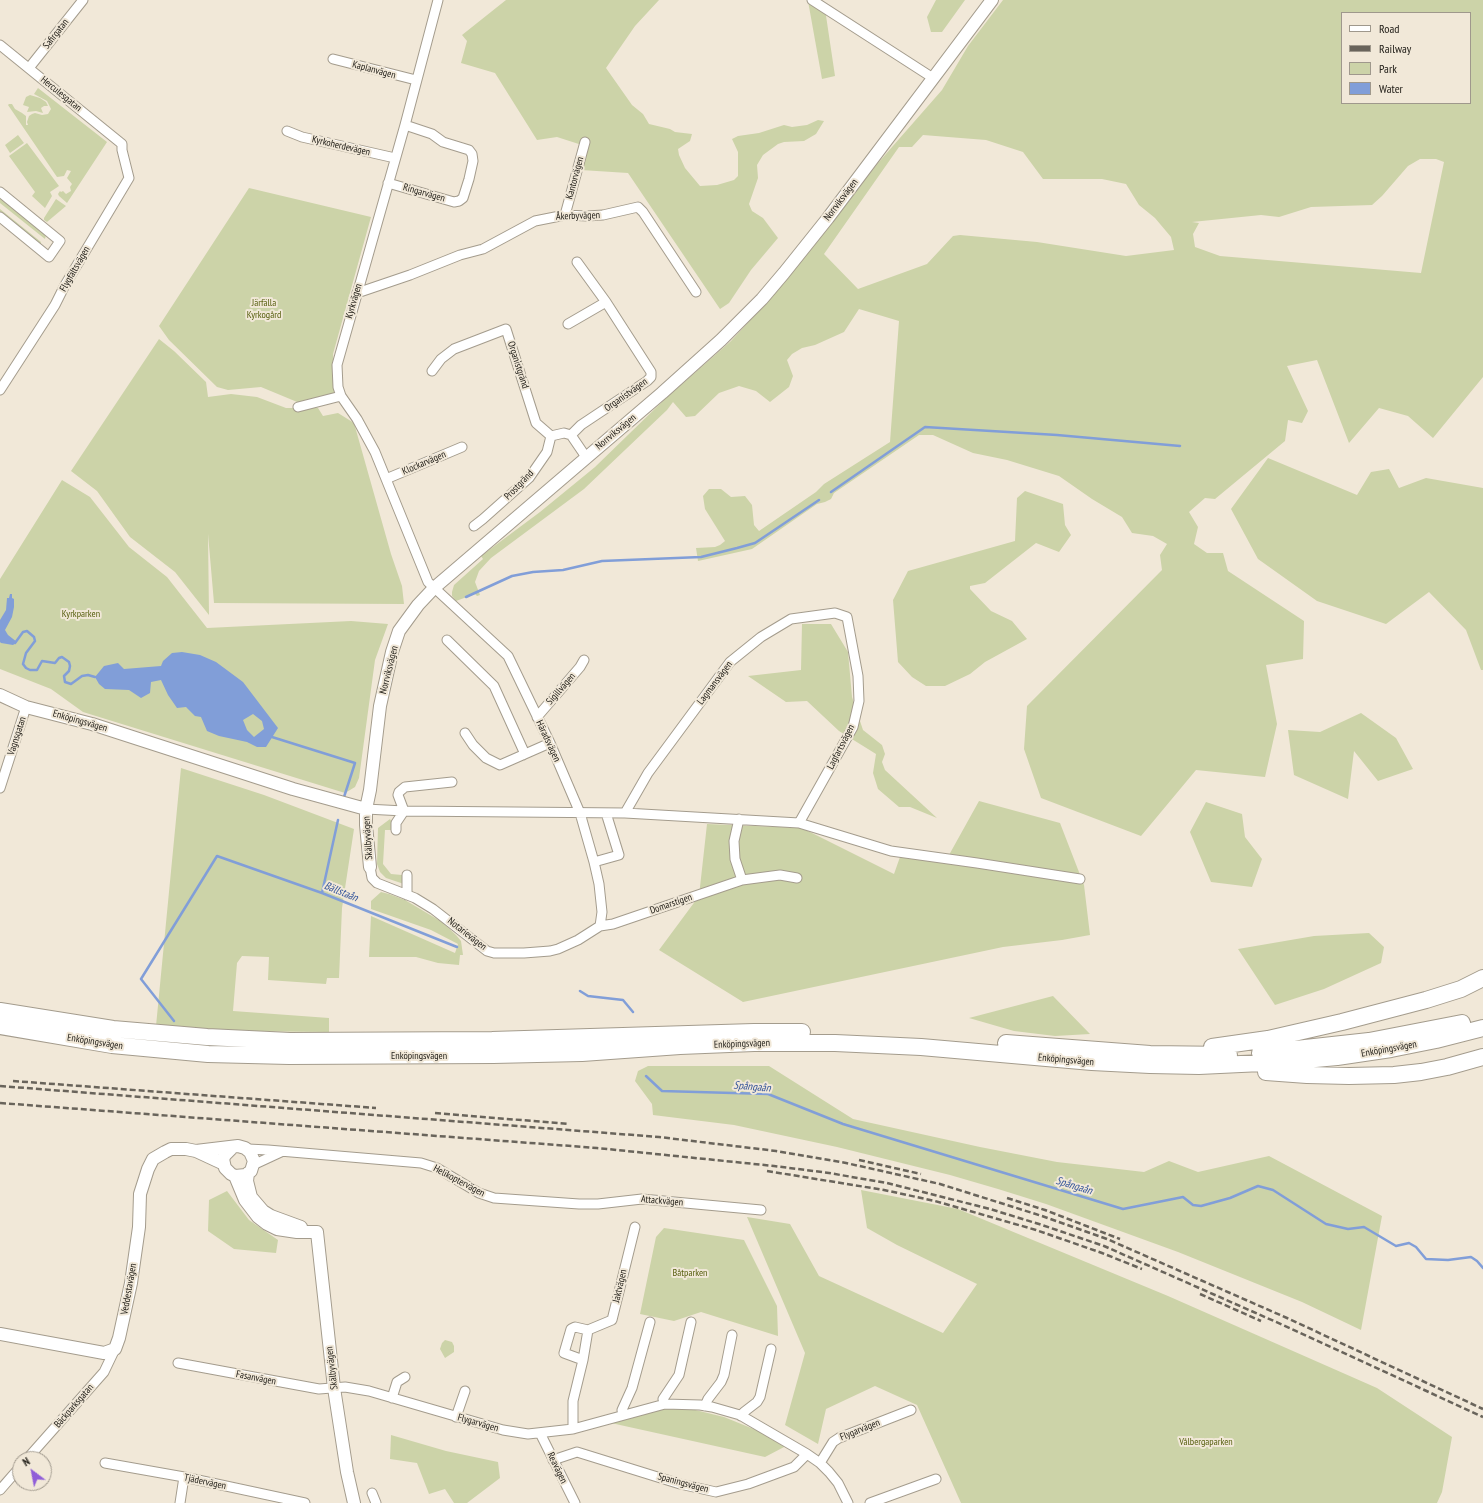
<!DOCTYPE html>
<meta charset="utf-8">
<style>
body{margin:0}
#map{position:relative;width:1483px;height:1503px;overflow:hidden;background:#f1e8d8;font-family:"PT Sans Narrow",sans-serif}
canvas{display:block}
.legend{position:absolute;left:1341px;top:12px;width:130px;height:92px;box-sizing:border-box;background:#f1e8d8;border:1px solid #9f988c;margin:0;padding:5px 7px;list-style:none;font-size:12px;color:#23201a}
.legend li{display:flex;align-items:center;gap:8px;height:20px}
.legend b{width:20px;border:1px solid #9f988c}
.north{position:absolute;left:12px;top:1451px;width:40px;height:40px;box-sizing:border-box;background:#f1e8d8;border:1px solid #9f988c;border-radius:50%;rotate:328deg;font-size:11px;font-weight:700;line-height:16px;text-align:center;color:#23201a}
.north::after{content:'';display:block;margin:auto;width:14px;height:18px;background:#905ed8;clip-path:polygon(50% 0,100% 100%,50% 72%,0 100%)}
</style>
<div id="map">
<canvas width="1483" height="1503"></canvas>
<ul class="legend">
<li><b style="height:5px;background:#fff"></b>Road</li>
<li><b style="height:5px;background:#69645b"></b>Railway</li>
<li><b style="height:11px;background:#ccd3a8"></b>Park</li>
<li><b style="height:11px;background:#819ed8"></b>Water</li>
</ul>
<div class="north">N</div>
</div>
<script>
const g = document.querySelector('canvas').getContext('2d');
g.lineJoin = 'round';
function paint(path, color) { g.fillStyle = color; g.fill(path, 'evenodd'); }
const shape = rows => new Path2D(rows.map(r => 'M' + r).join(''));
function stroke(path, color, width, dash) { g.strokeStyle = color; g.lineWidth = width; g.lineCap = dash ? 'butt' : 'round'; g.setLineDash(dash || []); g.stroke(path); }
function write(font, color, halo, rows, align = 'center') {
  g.font = font + ' "PT Sans Narrow",sans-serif'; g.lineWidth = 4; g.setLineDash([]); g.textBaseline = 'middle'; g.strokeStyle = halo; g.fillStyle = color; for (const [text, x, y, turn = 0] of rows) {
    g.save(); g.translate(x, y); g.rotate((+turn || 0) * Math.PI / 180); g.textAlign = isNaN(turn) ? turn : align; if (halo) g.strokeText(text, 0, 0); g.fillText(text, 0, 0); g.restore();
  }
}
const green = shape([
 [506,0,659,0,635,26,606,68,632,105,643,114,649,124,670,129,675,132,692,134,690,141,678,149,679,155,685,168,700,186,717,185,734,180,738,176,738,152,732,139,738,136,759,133,784,125,792,127,807,125,818,120,824,121,816,134,804,141,784,142,778,144,763,155,757,165,758,178,749,204,752,211,763,218,778,238,751,270,729,303,720,309,628,173,581,170,585,146,557,137,537,140,495,73,461,63,467,41,462,35],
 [936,0,965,0,942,32,931,32,927,17],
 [1003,0,1483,0,1483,377,1433,438,1408,416,1379,408,1349,443,1317,360,1287,366,1308,411,1302,423,1288,420,1285,441,1215,499,1205,498,1189,512,1198,527,1194,544,1207,553,1223,553,1228,571,1304,621,1303,659,1266,665,1277,724,1265,777,1196,770,1141,836,1041,798,1024,749,1027,706,1162,570,1160,555,1167,544,1153,536,1132,533,1122,517,1092,499,1059,476,1007,460,973,453,933,435,919,435,834,493,831,499,825,502,817,504,752,549,698,561,696,548,715,547,720,545,725,541,705,509,703,496,709,489,721,489,731,497,745,496,752,505,754,525,759,531,816,492,824,484,890,442,899,321,859,309,844,332,815,345,802,348,792,354,787,360,793,376,789,387,770,402,756,391,739,386,719,393,695,416,686,417,673,402,667,410,584,489,491,558,479,571,475,582,480,595,477,596,475,594,456,601,452,596,452,592,454,585,483,559,481,556,540,512,595,467,665,399,731,341,777,291,878,163,942,90,968,46],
 [1342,13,1470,13,1470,103,1342,103],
 [923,135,986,140,1023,152,1043,179,1102,179,1126,184,1139,205,1155,218,1171,237,1174,250,1126,256,1037,242,960,235,953,236,927,264,858,289,824,254,899,147,912,147],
 [1420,159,1436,159,1444,162,1421,273,1220,256,1195,247,1193,234,1199,223,1192,222,1261,215,1279,217,1311,207,1372,205,1382,196,1408,166],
 [808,1,825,9,835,76,822,79],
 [38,88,107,142,67,203,59,196,58,194,60,191,61,192,63,191,66,194,71,191,70,187,72,184,67,178,71,171,67,170,64,176,57,177,8,105,9,104,12,104,15,109,22,113,26,116,26,125,28,125,27,122,29,116,32,114,35,113,42,115,48,114,51,109,47,101,34,94],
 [30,95,40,98,46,102,48,106,44,106,41,108,43,113,36,111,27,112,29,107,23,105,26,97],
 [18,135,24,143,10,153,5,145],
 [27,143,59,186,50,192,52,196,45,208,32,196,35,192,9,156],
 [249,188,371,217,333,354,336,392,302,404,261,387,228,390,217,387,169,340,159,326],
 [0,197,46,235,45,239,0,203],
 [56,199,66,206,47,222,44,220,44,218],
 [0,209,41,242,40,246,0,214],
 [159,339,174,351,206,382,208,397,231,394,257,397,286,408,318,408,323,416,338,413,354,423,391,554,402,586,404,604,214,603,208,534,209,615,175,572,130,537,97,491,71,471],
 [1268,458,1357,495,1371,472,1389,469,1399,488,1426,478,1483,488,1483,670,1481,670,1466,630,1429,592,1386,624,1317,601,1258,559,1231,509],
 [62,480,90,497,129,547,167,577,207,628,351,621,388,624,375,660,359,778,355,787,345,793,83,712,51,689,0,669,0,579],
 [1025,491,1063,504,1065,525,1071,535,1059,552,1036,543,985,583,970,586,970,589,991,611,1012,621,1027,639,985,662,970,674,945,686,926,686,912,677,898,662,893,600,908,571,1015,541,1017,498],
 [802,624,831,624,848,652,852,697,863,730,882,745,885,754,882,762,885,770,937,818,910,807,899,807,878,789,873,773,876,754,839,731,807,701,786,702,748,676,801,670],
 [1361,713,1396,738,1413,769,1378,781,1354,751,1348,799,1294,775,1288,730,1320,732],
 [181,768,264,795,354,829,342,908,339,978,327,978,326,984,268,980,269,957,242,956,237,963,233,1011,329,1018,329,1032,232,1031,156,1026],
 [979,801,1060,823,1084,885,1090,935,1062,940,1003,947,743,1002,659,950,699,896,707,824,802,828,894,874,900,857,1003,870,949,855],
 [1206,802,1242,814,1245,837,1262,859,1252,887,1211,882,1190,832],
 [390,819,393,824,392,830,385,830,383,864,391,874,402,875,405,881,404,884,386,878,380,872,377,864,378,828],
 [381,892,389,894,405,900,442,922,456,935,461,941,463,955,460,955,459,965,438,963,416,957,369,957,371,916,455,953,458,944,431,930,371,909,371,901],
 [1369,933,1384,947,1381,963,1324,989,1275,1005,1238,949,1314,936],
 [1053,996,1090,1034,1055,1036,1014,1031,969,1018],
 [648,1066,769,1066,853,1119,980,1147,1057,1162,1144,1172,1169,1161,1198,1172,1269,1156,1382,1216,1361,1330,1302,1302,1178,1252,1046,1204,998,1189,950,1175,837,1147,734,1125,653,1115,652,1104,635,1081,638,1071],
 [861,1190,958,1209,1168,1296,1377,1388,1452,1437,1442,1492,1437,1503,961,1503,917,1405,875,1386,826,1409,818,1444,785,1425,805,1353,747,1217,790,1224,819,1276,943,1333,977,1284,897,1245,867,1228],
 [227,1191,249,1220,278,1240,276,1253,234,1249,208,1231,209,1200],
 [664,1228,744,1240,777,1306,778,1336,701,1312,674,1321,640,1314,656,1237],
 [445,1340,452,1342,454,1346,454,1352,445,1358,440,1349,442,1343],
 [687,1408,724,1417,756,1430,786,1446,765,1457,611,1423,663,1409],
 [391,1435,446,1451,498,1462,500,1478,467,1503,454,1503,445,1489,429,1494,417,1463,390,1459]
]);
const water = shape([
 [10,594,12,594,12,598,14,599,14,607,12,617,5,630,8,635,17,642,13,645,1,643,0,642,0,620,6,610,7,598,9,598],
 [182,652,200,655,216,662,243,682,278,728,266,747,257,747,247,742,219,736,207,731,201,717,195,716,186,707,177,708,168,695,161,680,151,682,150,693,141,698,129,690,105,689,99,684,95,677,104,666,118,663,124,669,161,666,163,661,172,653],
 [253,714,262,721,264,729,254,737,247,730,243,720]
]);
const stream = shape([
 [831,492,925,427,1057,435,1180,446],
 [466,597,512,576,533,572,563,570,602,561,701,557,737,548,755,543,819,500],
 [15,643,23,632,27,631,34,637,35,641,26,653,23,664,26,668,30,670,37,670,42,661,55,663,59,658,62,657,69,662,70,666,69,671,64,676,65,682,71,684,82,676,88,675,95,677],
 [272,737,355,763,344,797],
 [322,893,338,820],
 [580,991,588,996,623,1000,633,1012],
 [174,1021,141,979,217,856,322,893,457,947],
 [646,1076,662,1091,768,1094,843,1124,1123,1209,1183,1197,1193,1205,1201,1206,1230,1198,1258,1186,1273,1190,1326,1224,1348,1229,1364,1227,1396,1246,1409,1243,1416,1247,1426,1259,1448,1260,1471,1257,1477,1261,1483,1268]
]);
const street = shape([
 [438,0,405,125,337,365,338,387,341,396,357,419,375,452,428,582,508,656,550,743,580,813,594,862,599,884,602,912,600,926],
 [812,0,933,78],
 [0,45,122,144,122,150,129,178,65,285,55,305,0,390],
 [333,59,416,80],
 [29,68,83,0],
 [287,131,302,137,395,158],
 [388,183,454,202,459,201,463,198,469,179,473,161,472,154,469,150,443,142,432,134,405,125],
 [0,192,60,241,49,257,0,217],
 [565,215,585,142],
 [577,262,606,302,651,372,651,377,647,381,581,425,571,435,586,457],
 [357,293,410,275,460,255,483,249,535,221,565,215,587,216,603,215,638,207,643,212,696,292],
 [568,324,606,302],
 [432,371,441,359,454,349,506,329,536,423,551,436,564,433,571,435],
 [298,407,341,396],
 [386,479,462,447],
 [474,526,483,519,529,478,547,452,551,436],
 [447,640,494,686,524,752,523,755],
 [537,717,580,667,584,660],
 [465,733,473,745,486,758,500,765,550,743],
 [0,788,26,707],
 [366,809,404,811,625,813,799,823,891,851,977,863,1080,879],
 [404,811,398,795,399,792,405,787,452,782],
 [625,813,648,773,730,662,761,637,791,619,835,613,847,617,858,676,859,701,853,727,799,823],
 [396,830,396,823,404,811],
 [594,862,619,855,606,813],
 [370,867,372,878,377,883,415,898,433,909,487,951,494,953,524,953,550,951,558,949,578,940,600,926,613,924,742,880,735,859,734,841,739,819],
 [407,875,407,895],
 [742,880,780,875,797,878],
 [248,1149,268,1150,421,1163,437,1168,479,1193,494,1198,579,1204,598,1204,642,1199,761,1210],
 [253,1165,281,1152],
 [588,1330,612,1320,635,1227],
 [178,1363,319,1389,345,1387,369,1391,503,1430,528,1434,573,1429,665,1404,700,1405,712,1407,740,1415,807,1454,820,1463,829,1472,838,1483,848,1503],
 [392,1398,397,1382,405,1377],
 [665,1404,663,1399,679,1375,691,1322],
 [705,1406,708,1399,721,1382,724,1375,732,1335],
 [623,1415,622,1410,632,1388,650,1322],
 [741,1416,744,1412,757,1402,760,1397,771,1349],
 [456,1417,465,1391],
 [573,1429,573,1401,583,1360,588,1330,575,1327,571,1329,564,1353,583,1360],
 [540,1433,575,1503],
 [27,1459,104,1372,115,1349],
 [553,1460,577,1452,680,1484,716,1492,748,1484,794,1467,807,1454],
 [105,1463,184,1477,305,1503],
 [820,1463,833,1442,839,1438,911,1410],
 [0,1490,20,1467],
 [372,1493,376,1503],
 [180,1503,184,1477],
 [870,1503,936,1479]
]);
const secondary = shape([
 [0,695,26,707,92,724,293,789,366,809],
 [370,867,366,825,366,809,370,790,380,706,392,652,399,631,418,605,434,588,662,393,721,340,762,299,784,273,828,218,992,0],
 [196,1151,238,1146,245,1148,250,1152,254,1161,251,1171,246,1175,235,1176,231,1174,225,1168,223,1159,225,1155,232,1148],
 [248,1173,247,1181,251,1197,263,1211,271,1216,301,1227],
 [235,1176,245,1200,258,1217,267,1224,277,1229,297,1232,317,1232],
 [317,1232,334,1388,347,1472,354,1503],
 [0,1334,104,1353,115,1349,119,1338,131,1283,139,1227,140,1194,148,1169,153,1159,165,1152,171,1149,186,1149,196,1151,224,1164]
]);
const highway = shape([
 [0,1011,113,1029,207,1037,290,1041,492,1040,754,1032,802,1032],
 [0,1026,112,1045,208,1054,289,1056,493,1055,582,1053,680,1046,754,1043,835,1043,921,1047,1092,1062,1150,1065,1199,1066,1283,1062,1337,1057,1391,1049,1436,1040,1483,1028],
 [1006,1043,1150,1054,1229,1055],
 [1212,1047,1268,1039,1342,1022,1426,1000,1461,989,1483,978],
 [1260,1053,1369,1041,1462,1023],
 [1266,1072,1307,1075,1349,1076,1394,1075,1421,1072,1447,1067,1483,1057]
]);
const rail = shape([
 [13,1081,376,1108],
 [0,1086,659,1137,776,1151,846,1163,940,1184,1042,1216,1107,1239,1287,1318,1483,1409],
 [0,1103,597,1148,774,1166,829,1173,887,1183,990,1209,1039,1224,1104,1246,1283,1325,1483,1417],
 [435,1113,569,1124],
 [859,1160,921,1174],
 [767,1171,884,1190,935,1201,1036,1230,1102,1253,1142,1269],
 [1007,1198,1045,1210,1120,1239],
 [1200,1294,1261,1321]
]);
const streetNames = [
 ["Safirgatan",56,34,-52],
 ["Kaplanvägen",374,70,15],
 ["Herculesgatan",61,94,39],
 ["Kyrkoherdevägen",341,146,13],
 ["Kantorvägen",575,178,-75],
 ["Ringarvägen",424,193,16],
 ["Norrviksvägen",841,200,-53],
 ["Åkerbyvägen",578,216,-2],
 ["Flygfältsvägen",75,269,-60],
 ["Kyrkvägen",354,301,-74],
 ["Organistgränd",518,365,72],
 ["Organistvägen",626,395,-35],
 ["Norrviksvägen",616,432,-40],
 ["Klockarvägen",424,463,-23],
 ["Prostgränd",519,485,-46],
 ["Norrviksvägen",389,670,-76],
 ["Lagmansvägen",715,683,-53],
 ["Sigillvägen",561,689,-49],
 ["Enköpingsvägen",80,721,16],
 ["Vagnsgatan",17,736,-72],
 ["Häradsvägen",548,741,65],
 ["Lagfartsvägen",841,747,-63],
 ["Skälbyvägen",368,838,-94],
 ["Domarstigen",671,904,-19],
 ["Notarievägen",467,934,38],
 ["Enköpingsvägen",95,1042,9],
 ["Enköpingsvägen",742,1044,-2],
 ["Enköpingsvägen",1389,1049,-10],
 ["Enköpingsvägen",419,1056],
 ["Enköpingsvägen",1066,1060,5],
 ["Helikoptervägen",459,1181,28],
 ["Attackvägen",662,1201,5],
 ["Jaktvägen",620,1286,-77],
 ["Veddestavägen",129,1289,-80],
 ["Skälbyvägen",332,1368,-97],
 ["Fasanvägen",256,1378,11],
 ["Bäckparksgatan",74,1406,-49],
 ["Flygarvägen",478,1423,16],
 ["Flygarvägen",860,1430,-22],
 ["Reavägen",557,1468,64],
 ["Tjädervägen",205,1482,12],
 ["Spaningsvägen",683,1483,15]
];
const parkNames = [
 ["Järfälla",264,303],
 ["Kyrkogård",264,315],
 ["Kyrkparken",81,614],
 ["Båtparken",690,1273],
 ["Vålbergaparken",1206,1442]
];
const waterNames = [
 ["Bällstaån",341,892,22],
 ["Spångaån",752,1087,5],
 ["Spångaån",1074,1186,17]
];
paint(green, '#ccd3a8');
paint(water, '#819ed8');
stroke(stream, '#819ed8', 2.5);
stroke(street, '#a49c8d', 11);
stroke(secondary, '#a49c8d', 14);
stroke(highway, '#a49c8d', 18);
stroke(street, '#fff', 9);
stroke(secondary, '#fff', 12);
stroke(highway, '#fff', 16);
stroke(rail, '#69645b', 2.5, [6, 3]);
write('10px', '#23201a', '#f1e8d8', streetNames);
write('10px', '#565e0e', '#f1e8d8', parkNames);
write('italic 11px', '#32539a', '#f1e8d8', waterNames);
</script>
